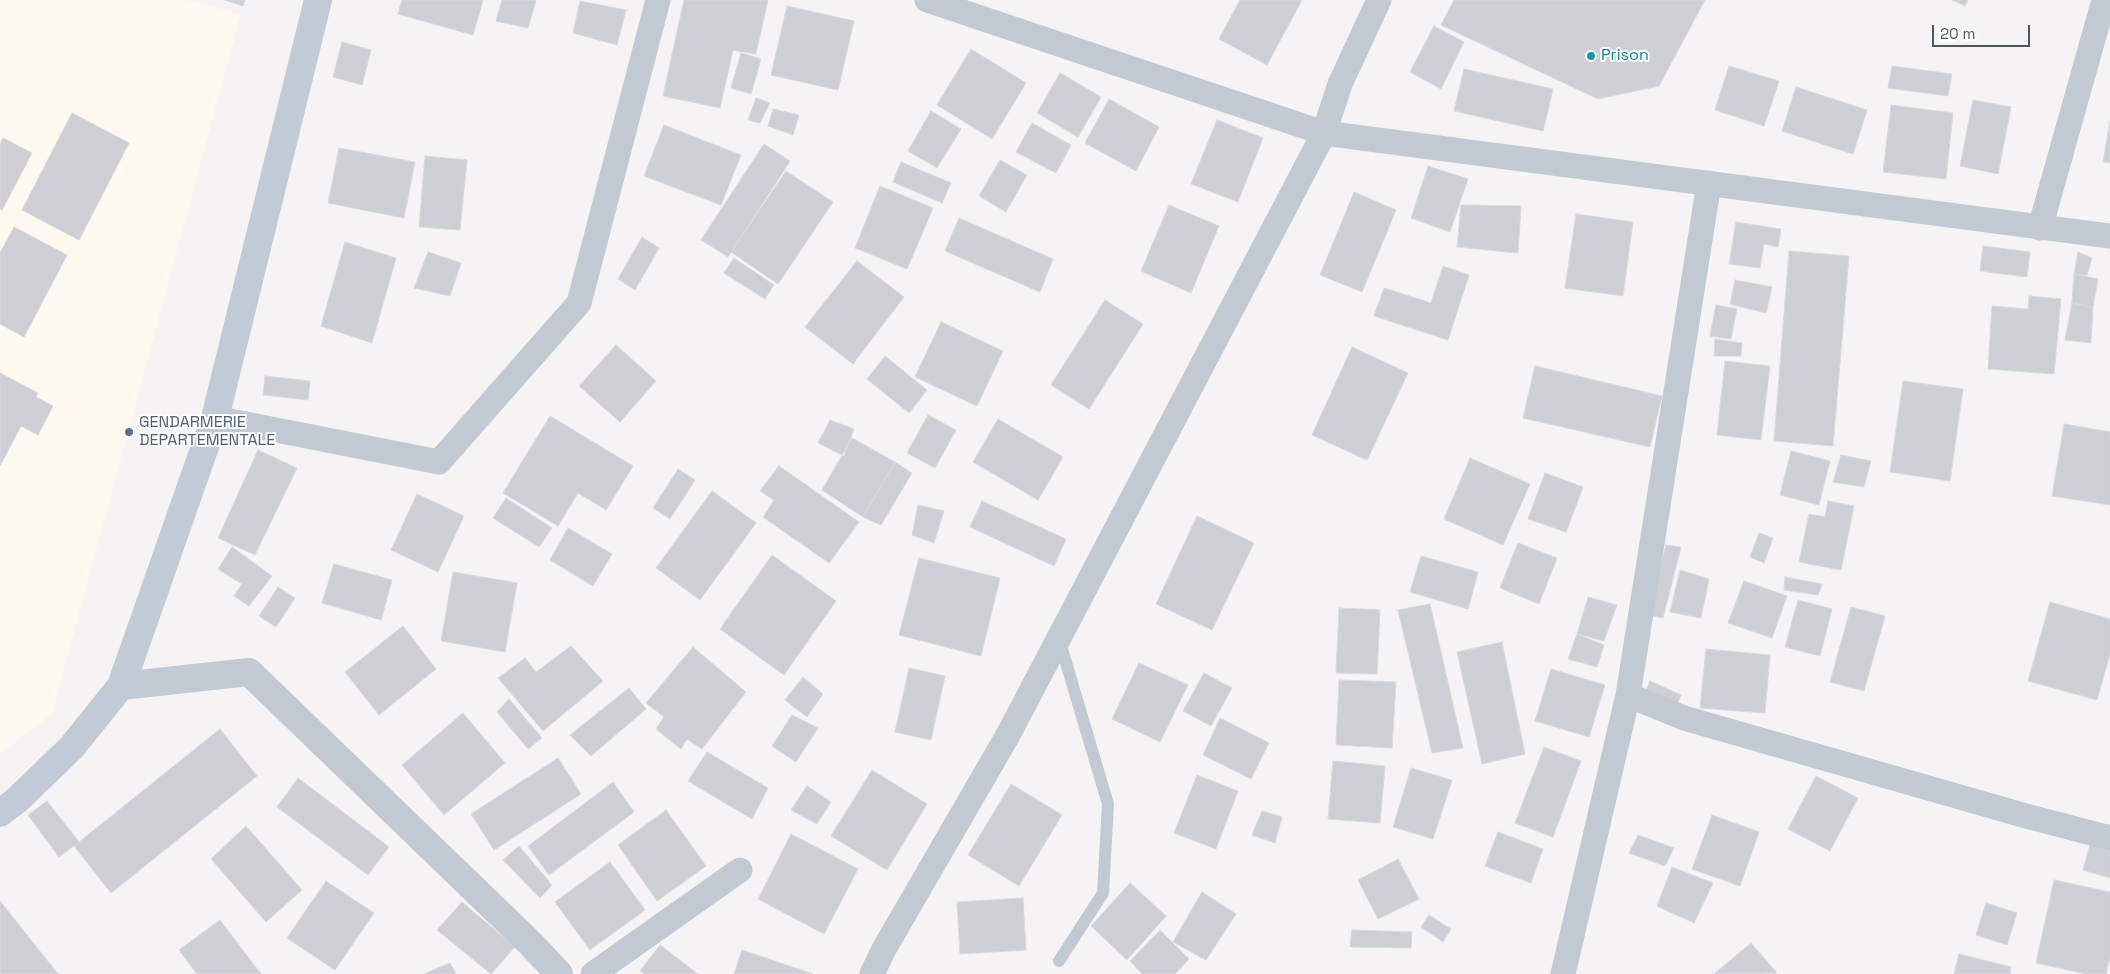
<!DOCTYPE html>
<style>
body{margin:0}
#map{position:relative;width:2110px;height:974px;overflow:hidden;background:#f5f3f3;font-family:"Space Grotesk",sans-serif}
canvas{display:block}
.scale{position:absolute;left:1932px;top:25px;width:98px;height:22px;box-sizing:border-box;border:2px solid #4a5661;border-top:0;padding-left:6px;font-size:15px;line-height:18px;white-space:nowrap;color:#4a5661;-webkit-text-stroke:4px #fff;paint-order:stroke}
</style>
<div id="map">
<canvas width="2110" height="974"></canvas>
<div class="scale">20 m</div>
</div>
<script>
const g = document.querySelector('canvas').getContext('2d');
g.lineJoin = 'round';
function paint(path, color) { g.fillStyle = color; g.fill(path, 'evenodd'); }
const shape = rows => new Path2D(rows.map(r => 'M' + r).join(''));
function stroke(path, color, width, dash) { g.strokeStyle = color; g.lineWidth = width; g.lineCap = dash ? 'butt' : 'round'; g.setLineDash(dash || []); g.stroke(path); }
function write(font, color, halo, rows, align = 'center') {
  g.font = font + ' "Space Grotesk",sans-serif'; g.lineWidth = 4; g.setLineDash([]); g.textBaseline = 'middle'; g.strokeStyle = halo; g.fillStyle = color; for (const [text, x, y, turn = 0] of rows) {
    g.save(); g.translate(x, y); g.rotate((+turn || 0) * Math.PI / 180); g.textAlign = isNaN(turn) ? turn : align; if (halo) g.strokeText(text, 0, 0); g.fillText(text, 0, 0); g.restore();
  }
}
const commercial = shape([
 [0,0,186,0,241,14,52,714,0,754]
]);
const building = shape([
 [225,0,245,0,243,6,225,0],
 [402,0,483,0,473,35,398,14,402,0],
 [502,0,536,0,528,28,496,21,502,0],
 [684,0,768,0,756,54,733,50,720,108,663,96,684,0],
 [1240,0,1302,0,1267,65,1219,39,1240,0],
 [1454,0,1705,0,1659,86,1598,99,1441,25,1454,0],
 [1952,0,1968,0,1965,6,1952,0],
 [580,1,626,10,617,45,573,33,580,1],
 [787,6,854,21,838,90,771,75,787,6],
 [1434,26,1464,42,1441,89,1410,72,1434,26],
 [342,42,371,50,362,85,333,77,342,42],
 [971,49,1026,83,992,139,937,105,971,49],
 [741,53,761,59,751,94,731,88,741,53],
 [1729,66,1779,81,1764,126,1715,110,1729,66],
 [1892,66,1952,74,1948,96,1888,88,1892,66],
 [1464,69,1553,89,1543,131,1454,111,1464,69],
 [1060,73,1101,97,1078,137,1037,113,1060,73],
 [1796,87,1867,110,1853,154,1782,131,1796,87],
 [756,98,770,103,760,123,748,120,756,98],
 [1109,99,1159,127,1136,171,1085,143,1109,99],
 [1973,100,2011,107,1998,174,1960,166,1973,100],
 [1891,105,1953,113,1946,179,1883,172,1891,105],
 [773,109,799,115,793,135,768,126,773,109],
 [931,111,961,129,937,168,908,151,931,111],
 [72,113,129,143,79,240,22,210,72,113],
 [1217,120,1263,138,1238,202,1191,184,1217,120],
 [2110,121,2110,163,2103,162,2110,121],
 [1032,123,1071,145,1056,173,1016,152,1032,123],
 [664,125,741,155,721,205,644,176,664,125],
 [3,138,32,153,2,210,0,209,0,144,3,138],
 [764,144,790,161,728,257,701,240,764,144],
 [339,148,415,162,404,218,328,203,339,148],
 [425,156,467,160,460,230,419,227,425,156],
 [1000,160,1027,175,1006,212,979,196,1000,160],
 [901,162,951,183,942,203,893,182,901,162],
 [1428,166,1468,179,1450,232,1411,218,1428,166],
 [786,171,833,202,778,284,731,252,786,171],
 [880,186,933,208,907,269,855,248,880,186],
 [1354,192,1396,210,1362,292,1320,275,1354,192],
 [1169,205,1219,226,1191,293,1141,271,1169,205],
 [1461,205,1521,206,1518,253,1457,247,1461,205],
 [1576,214,1633,222,1623,296,1565,288,1576,214],
 [959,218,1053,259,1040,292,945,251,959,218],
 [1736,222,1781,229,1778,247,1764,244,1760,268,1729,264,1736,222],
 [14,227,67,255,24,337,0,324,0,253,14,227],
 [642,237,659,248,635,290,618,279,642,237],
 [345,242,396,258,372,343,321,326,345,242],
 [1983,246,2030,252,2027,277,1980,271,1983,246],
 [1789,251,1849,256,1833,446,1774,441,1789,251],
 [428,252,461,263,450,296,414,288,428,252],
 [2078,252,2092,258,2087,275,2074,274,2078,252],
 [734,258,774,285,765,299,724,273,734,258],
 [857,261,904,297,853,364,805,327,857,261],
 [1443,266,1469,275,1448,340,1374,316,1384,288,1431,303,1443,266],
 [2074,274,2098,279,2093,307,2072,303,2074,274],
 [1735,280,1772,287,1766,313,1730,304,1735,280],
 [2029,296,2061,299,2054,374,1988,369,1992,306,2028,309,2029,296],
 [1105,300,1143,324,1089,409,1051,385,1105,300],
 [2072,303,2093,307,2091,343,2065,340,2072,303],
 [1716,305,1737,309,1731,339,1710,336,1716,305],
 [941,322,1003,351,977,406,915,377,941,322],
 [1715,339,1742,343,1741,356,1714,356,1715,339],
 [616,345,656,381,620,422,579,386,616,345],
 [1352,347,1408,373,1367,460,1312,435,1352,347],
 [885,356,927,390,909,413,867,379,885,356],
 [1725,361,1770,366,1761,440,1717,435,1725,361],
 [1535,366,1662,396,1650,447,1523,418,1535,366],
 [0,373,38,393,36,397,53,406,38,435,21,426,0,466,0,373],
 [265,376,310,381,308,400,263,395,265,376],
 [1903,381,1963,389,1950,481,1890,472,1903,381],
 [928,415,956,430,935,468,907,453,928,415],
 [550,416,633,466,606,510,578,493,558,526,503,493,550,416],
 [998,419,1063,457,1038,500,973,462,998,419],
 [830,420,854,429,844,456,818,443,830,420],
 [2064,424,2110,432,2110,505,2052,496,2064,424],
 [852,438,895,462,863,517,822,490,852,438],
 [258,450,297,468,255,555,218,538,258,450],
 [1791,451,1830,461,1819,505,1780,495,1791,451],
 [1841,455,1871,461,1864,487,1833,482,1841,455],
 [1470,458,1530,484,1503,545,1444,519,1470,458],
 [895,462,912,473,881,525,863,517,895,462],
 [779,466,859,522,829,563,763,517,774,500,760,491,779,466],
 [678,469,695,480,670,519,653,508,678,469],
 [1545,473,1583,487,1566,532,1528,519,1545,473],
 [712,491,756,523,700,600,656,568,712,491],
 [417,494,464,516,438,572,391,550,417,494],
 [506,498,552,528,539,547,493,518,506,498],
 [982,501,1066,539,1054,566,970,527,982,501],
 [1828,501,1854,506,1841,570,1799,562,1809,514,1825,517,1828,501],
 [918,505,944,511,934,543,912,535,918,505],
 [1197,516,1254,543,1212,630,1156,604,1197,516],
 [568,528,612,554,593,586,550,560,568,528],
 [1759,533,1773,538,1764,563,1750,557,1759,533],
 [1518,543,1557,558,1539,604,1500,588,1518,543],
 [1666,545,1681,547,1663,618,1648,615,1666,545],
 [232,547,272,576,249,606,234,596,242,584,218,569,232,547],
 [772,555,836,601,784,675,720,629,772,555],
 [1421,556,1478,572,1468,609,1410,592,1421,556],
 [919,558,1000,578,981,656,899,635,919,558],
 [334,564,392,580,381,620,322,603,334,564],
 [1680,570,1709,579,1701,618,1670,612,1680,570],
 [453,572,517,583,505,652,441,641,453,572],
 [1785,577,1822,584,1818,595,1784,590,1785,577],
 [1744,581,1787,596,1772,638,1728,623,1744,581],
 [278,587,295,598,276,627,259,616,278,587],
 [1588,597,1617,605,1604,641,1577,634,1588,597],
 [1798,600,1832,609,1820,656,1785,647,1798,600],
 [2050,602,2110,619,2110,654,2097,700,2028,681,2050,602],
 [1430,604,1463,748,1432,753,1398,610,1430,604],
 [1851,607,1885,616,1864,691,1830,682,1851,607],
 [1339,608,1380,610,1377,674,1336,673,1339,608],
 [403,626,436,669,379,715,345,672,403,626],
 [1577,634,1604,645,1597,667,1568,659,1577,634],
 [1502,642,1525,754,1482,764,1457,652,1502,642],
 [571,646,603,681,543,731,498,678,525,658,536,672,571,646],
 [693,647,746,692,702,749,687,739,681,749,656,729,664,717,646,703,693,647],
 [1706,649,1770,655,1765,713,1700,708,1706,649],
 [1139,663,1188,685,1160,742,1112,719,1139,663],
 [909,668,945,676,931,740,895,732,909,668],
 [1551,669,1605,685,1589,737,1535,721,1551,669],
 [1204,673,1232,688,1211,726,1183,711,1204,673],
 [803,677,823,694,807,717,785,700,803,677],
 [1339,680,1396,682,1392,748,1336,745,1339,680],
 [1650,681,1681,695,1676,708,1644,695,1650,681],
 [629,688,646,709,591,756,570,735,629,688],
 [509,699,542,738,528,749,497,712,509,699],
 [463,713,505,763,444,815,402,765,463,713],
 [792,715,818,728,796,762,772,746,792,715],
 [1220,718,1269,743,1251,779,1203,755,1220,718],
 [220,729,257,776,111,893,74,846,220,729],
 [1544,747,1581,761,1553,837,1515,823,1544,747],
 [707,752,768,788,752,819,688,781,707,752],
 [558,758,581,794,494,850,471,814,558,758],
 [1333,761,1385,766,1380,823,1328,819,1333,761],
 [1411,768,1452,780,1433,839,1393,827,1411,768],
 [872,770,927,804,887,870,831,836,872,770],
 [1197,775,1238,791,1216,849,1174,833,1197,775],
 [1816,776,1858,798,1830,851,1788,829,1816,776],
 [298,778,389,847,368,875,277,807,298,778],
 [613,782,634,812,549,875,528,846,613,782],
 [1011,784,1062,815,1019,886,968,855,1011,784],
 [807,786,831,802,817,824,791,810,807,786],
 [47,801,79,842,59,857,28,815,47,801],
 [666,810,706,866,657,901,618,845,666,810],
 [1262,811,1282,817,1275,843,1252,835,1262,811],
 [1712,815,1759,832,1740,886,1692,869,1712,815],
 [246,826,302,890,266,922,211,859,246,826],
 [1498,832,1543,849,1531,883,1485,866,1498,832],
 [791,834,858,869,824,934,758,899,791,834],
 [1638,835,1674,848,1665,866,1629,853,1638,835],
 [2091,841,2110,847,2110,878,2083,870,2091,841],
 [519,846,552,885,540,898,503,860,519,846],
 [1398,859,1419,899,1378,919,1358,880,1398,859],
 [610,862,645,910,590,950,555,902,610,862],
 [1672,867,1713,883,1694,923,1657,906,1672,867],
 [2054,880,2110,892,2110,958,2106,974,2086,974,2036,963,2054,880],
 [326,881,374,913,335,970,287,938,326,881],
 [1130,883,1166,916,1127,960,1091,926,1130,883],
 [1202,892,1236,914,1206,960,1173,942,1202,892],
 [1023,898,1026,950,960,954,957,902,1023,898],
 [0,901,58,974,0,974,0,901],
 [462,902,515,947,491,974,437,930,462,902],
 [1986,903,2017,913,2007,945,1976,935,1986,903],
 [1429,915,1451,929,1443,942,1421,927,1429,915],
 [220,920,261,974,197,974,179,950,220,920],
 [1160,930,1189,959,1175,974,1142,974,1130,961,1160,930],
 [1352,930,1412,932,1411,948,1350,947,1352,930],
 [1751,943,1777,973,1715,974,1715,973,1751,943],
 [660,945,698,974,645,974,640,971,660,945],
 [742,950,813,974,734,974,742,950],
 [1959,954,2011,967,2010,974,1954,974,1959,954],
 [450,963,456,974,424,974,450,963]
]);
const service = shape([
 [1059,961,1103,893,1108,804,1059,639]
]);
const minor = shape([
 [927,0,1324,133,2110,236],
 [1709,183,1628,695,1684,718,2026,816,2110,838],
 [2040,228,2104,0],
 [215,418,439,462,579,303,658,0],
 [593,974,740,870],
 [872,974,884,949,1008,735,1324,133,1340,84,1379,0],
 [1563,974,1628,695]
]);
const tertiary = shape([
 [121,686,249,672,531,944,559,974]
]);
const secondary = shape([
 [0,813,17,800,71,748,121,686,215,418,318,0]
]);
const markers = [
 [1591,56,5,"#0f9aa8"],
 [129,432,5,"#5c6f8a"]
];
const cultureNames = [
 ["Prison",1601,56]
];
const serviceNames = [
 ["GENDARMERIE",139,423],
 ["DEPARTEMENTALE",139,441]
];
paint(commercial, '#fdf9ef');
paint(building, '#cdcfd5');
stroke(building, '#d7d9de', 1);
stroke(service, '#c1cad2', 12);
stroke(minor, '#c1cad2', 25);
stroke(tertiary, '#c1cad2', 28);
stroke(secondary, '#c1cbd6', 28);
for (const [x, y, r, color] of markers) { const dot = new Path2D(); dot.arc(x, y, r, 0, 2 * Math.PI); g.fillStyle = color; g.fill(dot); stroke(dot, '#fff', 2); }
write('16px', '#0d838f', '#fff', cultureNames, 'left');
write('16px', '#4e5e75', '#fff', serviceNames, 'left');
</script>
